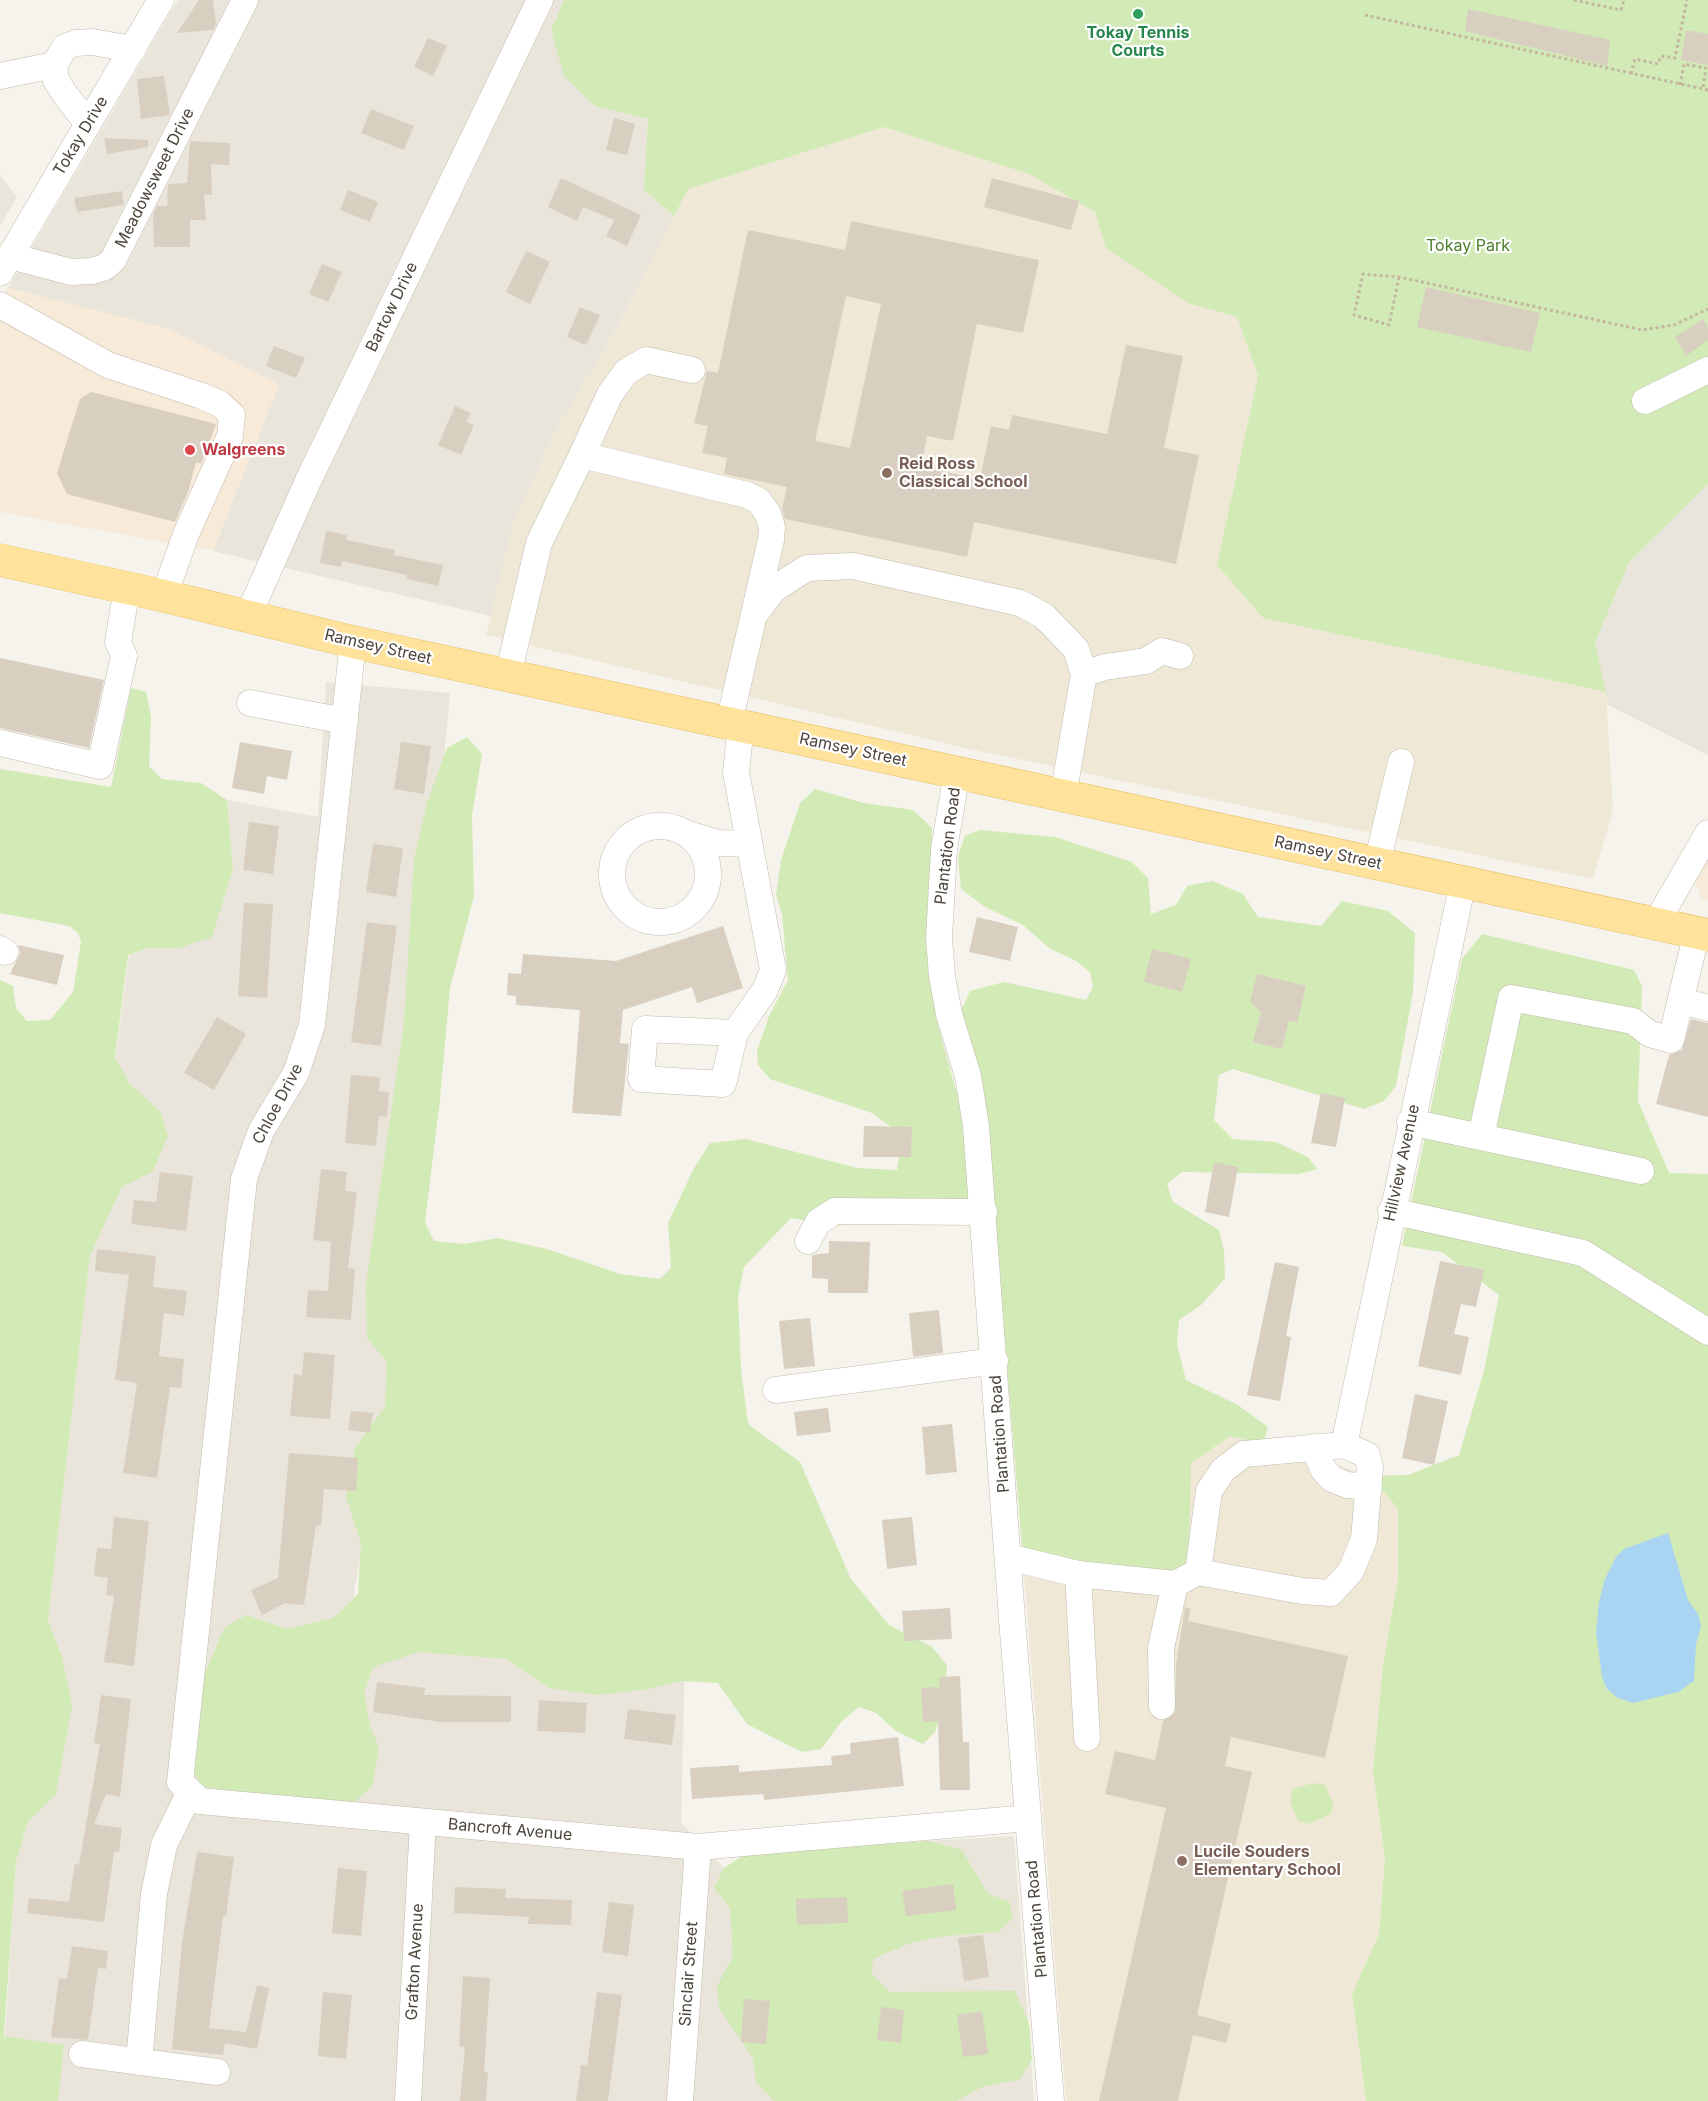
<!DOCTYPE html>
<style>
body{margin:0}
canvas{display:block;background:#f6f3ec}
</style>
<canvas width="1708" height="2101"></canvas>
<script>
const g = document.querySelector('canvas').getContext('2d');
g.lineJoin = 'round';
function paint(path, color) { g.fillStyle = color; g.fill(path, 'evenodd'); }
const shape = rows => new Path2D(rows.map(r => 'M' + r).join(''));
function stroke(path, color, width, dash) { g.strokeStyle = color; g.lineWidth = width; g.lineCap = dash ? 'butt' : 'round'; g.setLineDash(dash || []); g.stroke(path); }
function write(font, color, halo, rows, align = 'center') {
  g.font = font + ' Inter,sans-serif'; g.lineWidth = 4.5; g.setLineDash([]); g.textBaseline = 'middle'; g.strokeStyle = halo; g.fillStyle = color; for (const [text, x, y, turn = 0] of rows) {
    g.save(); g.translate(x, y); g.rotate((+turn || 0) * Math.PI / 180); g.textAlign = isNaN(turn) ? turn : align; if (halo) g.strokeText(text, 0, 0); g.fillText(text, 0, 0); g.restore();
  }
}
const residential = shape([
 [178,0,564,0,551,30,595,106,648,119,644,190,674,216,611,339,558,427,515,518,491,616,213,551,279,384,169,329,8,288],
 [0,175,17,197,0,226],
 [1708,484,1708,755,1606,704,1595,643,1629,562],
 [326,682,450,693,385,1407,349,1623,685,1660,681,1823,724,1868,929,1841,1014,1836,1034,2101,1,2101,16,1861,28,1821,38,1811,62,1657,48,1620,90,1255,129,955,148,948,178,948,233,869,227,800,318,817]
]);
const commercial = shape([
 [8,288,169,329,279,384,213,551,0,512,0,303],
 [1708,857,1708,901,1702,900,1694,879]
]);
const education = shape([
 [884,127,1029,174,1095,212,1188,303,1237,317,1258,376,1217,565,1263,618,1606,692,1613,810,1593,879,974,750,486,635,515,518,558,427,611,339,688,189],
 [1230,1436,1316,1457,1369,1476,1398,1508,1398,1579,1383,1665,1373,1771,1385,1858,1379,1934,1352,1994,1366,2101,1066,2101,1023,1560,1188,1580,1190,1463]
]);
const green = shape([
 [564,0,1708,0,1708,484,1629,562,1595,643,1606,692,1263,618,1217,565,1258,376,1237,317,1188,303,1106,248,1095,212,1029,174,884,127,688,189,674,216,644,190,648,119,595,106,564,76,551,30],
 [131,688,146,692,151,717,149,766,162,779,201,783,227,800,233,869,212,937,178,948,148,948,128,955,115,1057,129,1083,160,1111,168,1136,153,1171,122,1187,90,1255,48,1620,62,1657,72,1706,56,1794,28,1821,16,1862,4,2036,64,2045,58,2101,0,2101,0,980,13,986,16,1008,27,1021,50,1020,73,992,81,942,78,933,69,926,0,913,0,769,111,787],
 [467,737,482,754,472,816,474,896,450,988,440,1099,425,1223,434,1241,464,1244,498,1238,547,1249,620,1274,660,1279,671,1268,668,1223,694,1168,710,1143,746,1139,857,1168,897,1170,902,1135,872,1113,770,1079,758,1065,757,1051,769,1016,788,980,782,914,776,895,781,860,800,803,815,789,864,803,913,810,932,828,929,964,936,1018,960,1105,973,1204,837,1226,791,1218,744,1267,738,1297,741,1369,748,1424,800,1462,851,1579,889,1625,932,1647,947,1665,944,1704,935,1732,923,1744,896,1731,876,1713,859,1707,841,1722,821,1749,802,1752,747,1724,718,1683,682,1681,649,1689,598,1695,549,1688,506,1659,419,1652,373,1667,364,1694,370,1725,379,1748,372,1787,352,1804,202,1787,193,1769,200,1686,224,1628,246,1615,287,1629,333,1618,358,1594,361,1543,346,1497,355,1448,385,1407,387,1362,367,1338,366,1285,404,1022,414,859,427,803,447,748],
 [980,830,1055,837,1132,862,1148,878,1151,914,1176,905,1187,886,1212,881,1243,894,1258,917,1321,926,1342,901,1388,911,1415,933,1413,992,1396,1086,1384,1101,1364,1109,1233,1069,1219,1075,1214,1120,1233,1139,1276,1142,1308,1157,1317,1169,1299,1174,1182,1172,1167,1184,1173,1202,1219,1230,1224,1250,1225,1278,1201,1305,1179,1320,1177,1344,1186,1380,1238,1405,1268,1427,1263,1444,1230,1436,1191,1463,1188,1580,1023,1560,985,1097,976,1063,958,1017,970,991,1004,982,1086,1000,1093,987,1090,972,1076,961,1049,948,1023,925,985,907,961,889,958,856,965,836],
 [1482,934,1634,970,1642,986,1638,1101,1669,1173,1708,1174,1708,2101,1366,2101,1352,1994,1379,1934,1385,1858,1373,1771,1383,1665,1398,1579,1398,1508,1369,1476,1408,1475,1459,1455,1484,1371,1499,1295,1442,1252,1402,1246,1462,959],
 [1313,1783,1325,1785,1334,1806,1330,1814,1308,1824,1298,1821,1290,1802,1293,1789],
 [929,1841,962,1850,988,1894,1009,1901,1013,1918,998,1932,945,1936,910,1943,873,1959,872,1974,889,1992,1015,1991,1029,2023,1032,2060,1019,2080,984,2086,956,2101,775,2101,756,2083,753,2058,719,2008,717,1986,733,1956,730,1908,714,1888,724,1868,747,1853]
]);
const water = shape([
 [1668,1533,1688,1600,1698,1614,1701,1626,1696,1644,1694,1681,1678,1692,1633,1703,1618,1698,1607,1689,1602,1677,1596,1631,1599,1602,1605,1579,1616,1557,1624,1549]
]);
const building = shape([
 [199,0,213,0,216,24,213,30,177,33],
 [1468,9,1610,40,1607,66,1465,31],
 [1686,30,1708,34,1708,65,1681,60],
 [428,38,447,46,433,76,414,67],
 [164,76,170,115,141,119,137,79],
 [371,109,414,126,404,150,361,133],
 [614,118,635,124,627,155,606,150],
 [104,138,148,140,148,147,107,154],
 [190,141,230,143,229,165,211,164,212,195,204,195,206,220,190,220,190,247,154,247,153,215,157,206,167,206,168,184,187,183],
 [561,178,641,215,627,246,606,236,614,220,583,207,577,221,548,207],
 [992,178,1079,201,1071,230,984,207],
 [348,190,378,202,370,222,340,210],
 [122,191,124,205,77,212,74,198],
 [851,221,1039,260,1023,333,977,324,953,441,927,436,921,467,980,479,991,426,1009,430,1012,415,1107,434,1126,345,1183,356,1164,448,1199,455,1176,564,974,522,967,557,785,519,782,509,787,487,724,474,727,458,702,453,708,426,694,423,707,371,718,373,748,230,845,250],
 [846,296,881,304,850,448,815,441],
 [526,251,550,262,530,304,506,292],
 [322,264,342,272,328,302,309,294],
 [1426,287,1540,313,1531,352,1417,327],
 [580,307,600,315,586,345,567,337],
 [1703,319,1708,328,1708,340,1686,356,1675,337],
 [274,346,305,358,296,378,266,366],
 [91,392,216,424,201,464,196,462,188,492,175,522,67,494,57,473,80,399],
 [455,406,471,413,466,422,474,425,461,455,438,445],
 [326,531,347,535,346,540,395,550,394,555,443,565,438,586,406,579,407,575,342,561,341,567,320,563],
 [0,658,104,680,89,748,0,728],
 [240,742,292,751,287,780,267,776,264,794,232,788],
 [401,742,431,746,424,794,394,789],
 [249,822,279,826,273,874,243,870],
 [373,844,403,848,396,897,366,892],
 [244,903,273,904,267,998,238,996],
 [977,917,1018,927,1010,961,969,952],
 [367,922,397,926,381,1046,351,1042],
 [723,926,743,988,697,1003,692,987,623,1010,620,1043,629,1044,621,1116,572,1113,580,1010,516,1005,516,996,507,995,508,973,521,974,523,954,616,961],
 [18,945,64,955,57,985,10,974,20,953],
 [1152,949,1191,959,1182,992,1144,982],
 [1257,974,1306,986,1297,1023,1289,1020,1282,1049,1253,1042,1261,1012,1250,1002],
 [217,1017,246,1034,214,1090,184,1073],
 [1691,1019,1708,1023,1708,1117,1656,1104,1669,1055,1682,1050],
 [351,1075,380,1077,379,1091,389,1092,387,1117,379,1116,376,1146,345,1143],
 [1321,1093,1345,1098,1336,1147,1311,1143],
 [864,1126,912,1127,911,1157,863,1157],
 [1214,1162,1238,1167,1229,1217,1205,1212],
 [321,1169,347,1172,345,1191,357,1192,348,1268,355,1269,351,1320,306,1317,308,1290,328,1291,331,1242,313,1240],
 [160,1172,193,1176,186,1231,131,1224,134,1200,156,1202],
 [829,1241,870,1242,868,1293,828,1293,828,1279,812,1278,812,1255,829,1253],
 [97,1249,156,1256,153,1287,187,1291,184,1316,164,1313,159,1356,184,1359,181,1388,170,1387,157,1478,123,1473,137,1383,115,1380,129,1275,95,1271],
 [1440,1261,1484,1270,1476,1307,1461,1304,1454,1334,1469,1337,1461,1375,1418,1366],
 [1275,1262,1299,1267,1286,1336,1291,1337,1280,1401,1247,1395],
 [939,1310,943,1353,913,1357,909,1313],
 [810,1318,815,1366,784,1369,779,1321],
 [304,1352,335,1355,330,1419,290,1416,294,1374,302,1375],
 [1415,1394,1448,1401,1434,1465,1402,1458],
 [828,1408,831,1432,797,1436,794,1412],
 [351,1411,373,1413,370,1433,348,1430],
 [952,1424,957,1472,926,1475,922,1427],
 [289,1453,358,1458,356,1491,324,1489,321,1526,316,1525,304,1605,285,1603,262,1615,251,1590,278,1578],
 [114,1517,149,1521,134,1666,104,1662,114,1596,106,1595,108,1578,94,1576,97,1548,111,1549],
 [912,1517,917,1565,887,1569,882,1520],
 [1185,1607,1191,1609,1188,1621,1348,1656,1325,1758,1231,1737,1225,1766,1252,1772,1197,2015,1231,2024,1226,2043,1193,2035,1178,2101,1099,2101,1166,1808,1105,1794,1115,1751,1155,1760,1163,1721,1175,1713,1176,1664],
 [950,1608,952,1639,904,1641,902,1611],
 [960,1676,963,1742,969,1742,970,1790,940,1790,938,1721,923,1722,921,1688,940,1687,939,1677],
 [377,1682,425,1688,424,1695,511,1696,511,1722,441,1722,373,1712],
 [101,1695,131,1699,120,1797,106,1794,94,1824,122,1828,119,1852,114,1852,104,1922,27,1913,29,1898,69,1902,75,1864,79,1865,100,1744,94,1743],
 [539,1700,587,1703,585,1733,537,1731],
 [628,1709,676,1715,672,1745,624,1739],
 [898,1737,904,1786,764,1800,763,1794,692,1799,690,1768,739,1765,739,1772,832,1765,831,1756,851,1754,850,1743],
 [197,1852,234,1857,226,1916,223,1916,209,2028,246,2032,257,1985,269,1988,257,2049,225,2043,223,2055,172,2049,182,1943],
 [338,1868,367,1871,361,1936,332,1933],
 [953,1884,956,1910,906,1916,902,1891],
 [455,1887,506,1889,505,1898,572,1900,571,1925,528,1924,529,1917,454,1913],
 [847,1897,848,1923,797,1925,796,1899],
 [609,1902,634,1905,628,1956,602,1952],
 [983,1935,989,1977,964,1981,958,1938],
 [72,1946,108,1951,106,1969,98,1968,88,2040,51,2037,59,1978,67,1979],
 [463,1976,490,1978,484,2072,488,2072,486,2101,460,2101,465,2047,459,2046],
 [323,1992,352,1995,346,2059,318,2056],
 [597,1992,622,1995,608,2101,576,2101,581,2065,587,2066],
 [744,1999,770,2001,766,2044,741,2042],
 [881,2007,904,2010,901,2043,877,2040],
 [982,2011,988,2054,963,2057,957,2015]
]);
const path = shape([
 [1574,0,1621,10,1624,0],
 [1365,15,1708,90],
 [1631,74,1635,59,1658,64,1661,56,1675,58,1687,0],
 [1680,85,1684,64,1706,68,1703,89],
 [1399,277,1389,325,1354,315,1363,274,1399,277,1642,330,1674,325,1708,309]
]);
const minor = shape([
 [0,76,54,65],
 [88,124,64,93,56,80,54,65,65,47,76,43,92,42,133,49],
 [10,256,71,272,92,271,105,267,113,260,245,0],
 [0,273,161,0],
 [0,305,108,365,202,396,220,404,232,415,230,436,186,534,164,596],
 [1645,401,1708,370],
 [582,455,610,394,626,372,646,360,692,370],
 [756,613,774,589,807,568,853,566,1020,603,1044,616,1076,649,1084,674,1063,796],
 [248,616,308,481,540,0],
 [353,642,312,1025,296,1073,261,1131,244,1179,180,1782,200,1801,698,1847,1028,1818],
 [1084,674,1105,667,1146,661,1162,651,1180,656],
 [508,675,539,543,582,455,747,495,759,501,768,514,772,527,771,540,729,723],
 [250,703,345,721],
 [0,743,100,766,124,656,118,642,127,588],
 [957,773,944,849,939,938,942,976,949,1014,968,1076,976,1126,1012,1619,1051,2101],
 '612 874a48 48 0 1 1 96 0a48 48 0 1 1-96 0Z',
 [688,834,717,843,749,844],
 [1377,863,1401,762],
 [1656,923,1708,833],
 [0,949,5,952],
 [1681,1001,1708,1008],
 [735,1033,645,1029,641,1079,723,1084,735,1033,765,990,773,970,736,772,741,726],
 [1410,1122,1641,1171],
 [1481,1137,1511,998,1633,1021,1650,1034,1671,1040,1697,932],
 [1391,1211,1583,1253,1708,1332],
 [808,1241,818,1222,835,1211,984,1212],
 [776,1390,995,1361],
 [1344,1445,1463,882],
 [1314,1447,1323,1469,1332,1479,1347,1485,1369,1487],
 [1008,1557,1078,1574,1175,1584,1198,1572,1302,1591,1331,1593,1351,1571,1364,1539,1370,1467,1367,1455,1344,1445,1244,1454,1223,1470,1209,1491,1198,1572],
 [1078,1574,1087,1738],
 [1162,1706,1161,1648,1175,1584],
 [82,2054,217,2072],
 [139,2062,154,1894,164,1845,189,1794],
 [408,2101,423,1822],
 [680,2101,698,1847]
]);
const major = shape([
 [0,560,164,596,353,642,1708,935]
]);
const markers = [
 [1138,14,6,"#2e9e5b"],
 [190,450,6,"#e0444e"],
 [887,473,6,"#8d6e63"],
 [1182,1861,6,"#8d6e63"]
];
const leisureNames = [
 ["Tokay Tennis",1138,33],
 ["Courts",1138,51]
];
const streetNames = [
 ["Tokay Drive",81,136,-59],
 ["Meadowsweet Drive",155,178,-63],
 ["Bartow Drive",392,307,-64],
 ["Ramsey Street",378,647,13],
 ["Ramsey Street",853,750,12],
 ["Plantation Road",948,846,-83],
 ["Ramsey Street",1328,853,12],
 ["Chloe Drive",278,1104,-62],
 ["Hillview Avenue",1402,1163,-78],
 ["Plantation Road",1000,1434,-94],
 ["Bancroft Avenue",510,1830,5],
 ["Plantation Road",1037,1919,-95],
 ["Grafton Avenue",415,1962,-87],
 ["Sinclair Street",689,1974,-86]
];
const parkNames = [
 ["Tokay Park",1468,246]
];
const healthNames = [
 ["Walgreens",202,450]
];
const educationNames = [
 ["Reid Ross",899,464],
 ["Classical School",899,482],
 ["Lucile Souders",1194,1852],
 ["Elementary School",1194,1870]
];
paint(residential, '#eae5da');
paint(commercial, '#f7ead8');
paint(education, '#efe8d6');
paint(green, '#d2eab5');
paint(water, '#a9d4f2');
paint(building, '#d8cfc1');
stroke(minor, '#c2bbae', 27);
stroke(major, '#e6c16a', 33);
stroke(path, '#c4b79f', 3, [3, 3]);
stroke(minor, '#fff', 26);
stroke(major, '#ffe39c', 32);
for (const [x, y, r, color] of markers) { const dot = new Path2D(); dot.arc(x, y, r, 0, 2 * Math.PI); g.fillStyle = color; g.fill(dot); stroke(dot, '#fff', 2); }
write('bold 16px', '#27864d', '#fff', leisureNames);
write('16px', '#4b4439', '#fff', streetNames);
write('16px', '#4a7f2a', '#fff', parkNames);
write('bold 16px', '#be3a42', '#fff', healthNames, 'left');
write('bold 16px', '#785e54', '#fff', educationNames, 'left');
</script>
